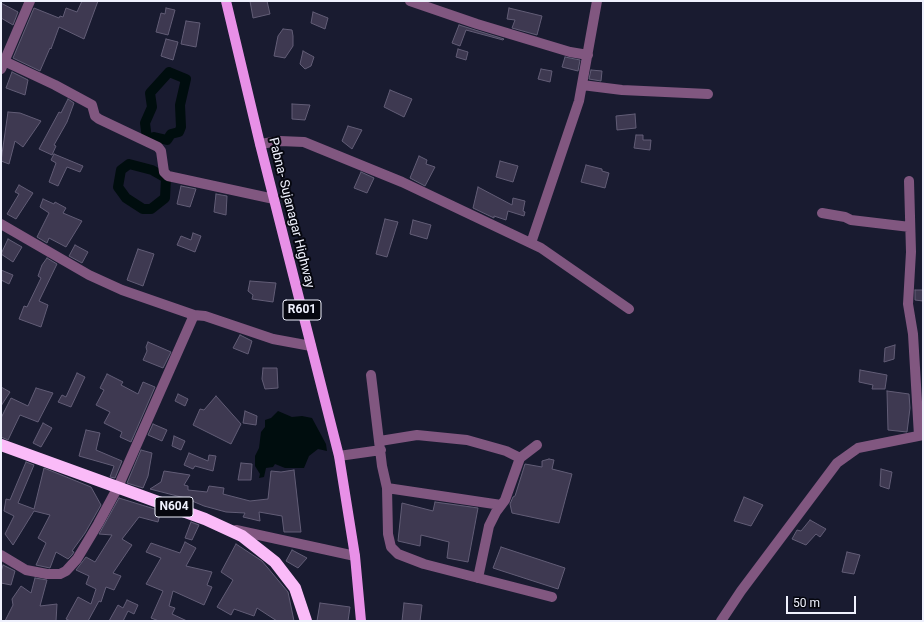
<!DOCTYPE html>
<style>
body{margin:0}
#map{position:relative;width:924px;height:622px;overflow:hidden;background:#191b30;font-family:Roboto,sans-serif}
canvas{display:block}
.frame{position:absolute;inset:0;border:2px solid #eff1fd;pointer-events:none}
.scale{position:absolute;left:786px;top:596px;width:70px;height:18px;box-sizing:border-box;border:2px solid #eff1fd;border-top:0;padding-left:5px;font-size:12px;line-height:14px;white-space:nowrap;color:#eff1fd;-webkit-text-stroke:3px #06070f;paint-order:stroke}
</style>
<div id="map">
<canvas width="924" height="622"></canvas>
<div class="frame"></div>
<div class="scale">50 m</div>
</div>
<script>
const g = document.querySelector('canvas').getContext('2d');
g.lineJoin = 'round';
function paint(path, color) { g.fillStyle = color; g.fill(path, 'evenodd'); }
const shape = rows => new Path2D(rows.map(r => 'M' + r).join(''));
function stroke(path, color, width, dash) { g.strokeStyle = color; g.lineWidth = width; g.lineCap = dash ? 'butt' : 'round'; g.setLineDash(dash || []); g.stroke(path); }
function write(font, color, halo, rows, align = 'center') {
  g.font = font + ' Roboto,sans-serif'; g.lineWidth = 4; g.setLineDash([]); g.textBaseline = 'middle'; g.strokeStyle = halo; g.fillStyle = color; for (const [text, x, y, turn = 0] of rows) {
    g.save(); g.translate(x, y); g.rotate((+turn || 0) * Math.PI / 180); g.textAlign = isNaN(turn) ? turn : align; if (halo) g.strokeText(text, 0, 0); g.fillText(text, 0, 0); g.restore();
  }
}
const water = shape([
 [278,411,292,417,302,416,312,418,326,444,327,451,318,449,309,456,304,468,285,468,275,464,273,467,266,468,264,477,259,478,260,474,255,466,255,456,259,448,261,432,265,427,265,420,271,418]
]);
const canal = shape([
 [169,72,186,79,180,105,181,127,179,132,171,134,167,140,154,137,147,139,145,123,152,107,150,93,169,72],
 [129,164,152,170,166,178,165,198,151,209,143,209,126,198,118,187,121,170,129,164]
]);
const building = shape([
 [82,1,98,1,84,39,59,27,51,49,50,48,40,71,13,58,34,8,59,18,60,16,63,17,66,8,77,12,82,1],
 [250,1,267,1,270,14,253,18,250,1],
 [1,3,18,12,13,25,1,18,1,3],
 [166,8,175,10,168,35,156,32,161,13,165,14,166,8],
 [509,8,542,16,537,35,512,28,515,20,507,19,509,8],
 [313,12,328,18,325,29,311,23,313,12],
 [186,21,200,23,196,47,181,44,186,21],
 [459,25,504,39,503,40,466,30,460,46,452,43,459,25],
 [283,29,292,30,293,36,293,46,285,58,274,56,278,36,283,29],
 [166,39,178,42,173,60,161,56,166,39],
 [458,49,468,52,466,60,456,57,458,49],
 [303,51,314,57,311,66,305,69,300,64,303,51],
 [565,57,580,60,578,71,562,67,565,57],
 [541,69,552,71,550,82,538,79,541,69],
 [591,70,602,71,601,81,589,79,591,70],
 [12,72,28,80,25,95,6,88,12,72],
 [390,90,412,99,404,117,384,107,390,90],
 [68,99,74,103,67,122,54,145,56,146,52,155,39,149,59,112,61,113,68,99],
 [292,104,310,105,305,120,292,119,292,104],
 [8,112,20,113,41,121,23,147,15,141,9,164,1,161,8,112],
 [635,114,636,128,617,130,616,116,635,114],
 [348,126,362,130,352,149,342,141,348,126],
 [636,135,643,135,643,140,651,140,650,150,634,148,636,135],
 [54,154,83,166,80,172,67,167,58,186,49,182,56,163,51,160,54,154],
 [419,156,427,160,426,164,435,167,425,186,410,178,419,156],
 [500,161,518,166,513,182,496,177,500,161],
 [586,165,602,169,602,171,609,173,605,188,581,182,586,165],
 [361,172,374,178,367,193,354,188,361,172],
 [19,185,33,193,16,219,7,214,19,194,15,192,19,185],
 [181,186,196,189,190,207,177,204,181,186],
 [478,187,512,205,513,198,525,201,523,211,525,212,524,216,508,211,506,220,494,216,494,218,473,208,478,187],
 [216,194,227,196,226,215,214,212,216,194],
 [43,199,54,204,55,202,66,208,63,213,82,221,66,247,49,238,47,243,37,237,49,213,40,207,43,199],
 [385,219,398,222,387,257,376,254,385,219],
 [413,220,431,225,427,239,410,234,413,220],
 [193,233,201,236,195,252,177,245,181,236,191,240,193,233],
 [8,239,22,247,13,262,1,254,8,239],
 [75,245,88,252,82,263,69,256,75,245],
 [138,249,154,254,143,286,127,280,138,249],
 [47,258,57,264,39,301,48,305,41,327,19,319,24,306,27,307,41,278,38,276,42,265,47,258],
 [1,270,13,275,9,284,1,280,1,270],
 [250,281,276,283,273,302,252,299,253,295,248,291,250,281],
 [915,290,923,290,923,301,915,300,915,290],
 [240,335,252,341,248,354,233,348,240,335],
 [148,342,171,352,163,368,143,360,147,351,146,347,148,342],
 [895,345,894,359,884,362,885,348,895,345],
 [263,368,277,368,278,388,265,389,262,379,263,368],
 [860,370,887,375,885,389,872,389,873,385,859,382,860,370],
 [77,373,85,377,71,407,58,402,62,395,66,397,77,373],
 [107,374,123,382,121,385,138,394,143,382,155,387,131,442,120,437,122,432,104,423,110,412,96,405,104,390,100,388,107,374],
 [1,387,10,392,1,406,1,387],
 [36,388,53,393,38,422,20,415,8,440,1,437,1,418,11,398,28,406,36,388],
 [887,391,909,394,910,408,907,432,888,430,887,391],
 [178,394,188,399,185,406,175,401,178,394],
 [216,396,241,424,231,444,193,425,200,409,204,410,216,396],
 [245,411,257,416,256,425,243,423,245,411],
 [43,423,52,428,41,447,33,443,43,423],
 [153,424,167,430,162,441,148,435,153,424],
 [86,430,100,433,96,450,122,461,115,478,110,477,114,466,79,456,86,430],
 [174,436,185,441,181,450,172,446,174,436],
 [141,450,152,453,148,476,143,488,127,483,141,450],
 [189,453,208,461,209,455,216,456,213,471,195,466,193,469,184,465,189,453],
 [549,459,554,460,552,469,572,474,559,523,512,513,510,504,513,497,515,496,525,464,542,467,542,461,549,459],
 [26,462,34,465,18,503,34,509,44,468,91,487,101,505,85,533,72,551,74,552,72,555,68,559,56,552,50,568,36,565,46,543,38,538,50,515,34,511,13,545,5,534,14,516,4,511,6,499,10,500,26,462],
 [241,463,252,464,251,480,238,480,241,463],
 [881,469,892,472,889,489,880,486,881,469],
 [294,470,301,532,284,532,282,516,259,512,260,521,243,517,245,513,226,512,204,506,185,498,150,489,161,482,164,471,190,475,184,485,188,486,188,490,207,492,209,486,224,488,223,494,250,501,268,499,271,471,281,472,294,470],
 [744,497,763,505,751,526,734,521,744,497],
 [119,498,161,511,158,522,139,517,122,539,132,545,113,573,121,576,114,590,106,587,101,602,99,601,88,621,70,621,66,619,78,597,91,604,96,589,86,584,89,576,76,570,86,557,95,562,112,535,99,534,119,498],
 [435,502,478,508,468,562,447,558,449,542,421,535,420,546,398,541,402,503,433,511,435,502],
 [810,520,826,529,820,537,816,534,806,545,792,539,797,530,801,531,810,520],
 [191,522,199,525,192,540,185,538,191,522],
 [185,542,196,548,186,566,212,572,207,585,212,587,204,605,173,591,169,606,175,608,172,614,187,621,159,621,151,618,163,591,146,584,161,558,146,552,151,543,180,553,185,542],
 [236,544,262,561,288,592,294,621,277,621,257,608,254,616,234,609,231,615,217,607,233,580,221,572,236,544],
 [501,547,565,568,558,589,493,568,501,547],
 [292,550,307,558,298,568,286,561,292,550],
 [847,552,860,555,854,574,842,572,847,552],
 [3,565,15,571,11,585,1,583,1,572,3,565],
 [35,578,47,580,40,606,57,604,56,621,5,621,13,605,12,599,21,586,31,593,35,578],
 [127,600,138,605,134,614,128,611,123,621,109,621,118,605,123,608,127,600],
 [320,603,350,607,348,621,317,621,320,603],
 [404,603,422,605,420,621,402,621,404,603]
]);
const minor = shape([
 [410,1,477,24,570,52,588,55],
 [4,61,55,85,92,105,95,116,99,119,158,147,161,151,164,172,168,176,274,199],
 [1,69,30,1],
 [582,85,622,90,708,94],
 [260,144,280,141,304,142,402,182,541,248,629,309],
 [909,181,911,252,908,304,913,334,919,436],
 [822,213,845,217,851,220,910,227],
 [1,224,89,275,122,290,194,315,118,487,98,524,77,559,66,571,60,574,47,574,26,570,1,555],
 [531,243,579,101,597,1],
 [194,315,205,316,273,339,311,346],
 [371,375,382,466,387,488,388,534,391,547,398,554,424,564,552,597],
 [380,441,417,435,467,440,506,451,520,458,537,445],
 [339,456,381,450],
 [387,488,501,505],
 [236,530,355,556],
 [478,578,489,526,496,512,505,500,520,458],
 [721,621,741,591,837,463,858,448,923,435]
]);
const major = shape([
 [226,1,260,144,339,456,355,556,361,621]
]);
const highway = shape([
 [1,445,205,519,242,536,275,562,295,588,306,621]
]);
const shields = [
 [302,310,38],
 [174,507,38]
];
const shieldNames = [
 ["R601",302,310],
 ["N604",174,507]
];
const streetNames = [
 ["Pabna- Sujanagar Highway",291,213,76]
];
paint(water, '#000d0e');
stroke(canal, '#000d0e', 10);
paint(building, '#3e3951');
stroke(building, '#625d76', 1);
stroke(minor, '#815780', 10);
stroke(major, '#e890e7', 10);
stroke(highway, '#fabbf8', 12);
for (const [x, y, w] of shields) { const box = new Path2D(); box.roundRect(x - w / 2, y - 10, w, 20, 3); g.fillStyle = '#06070f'; g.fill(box); stroke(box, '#eff1fd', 1); }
write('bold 12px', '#eff1fd', null, shieldNames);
write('13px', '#eff1fd', '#06070f', streetNames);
</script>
